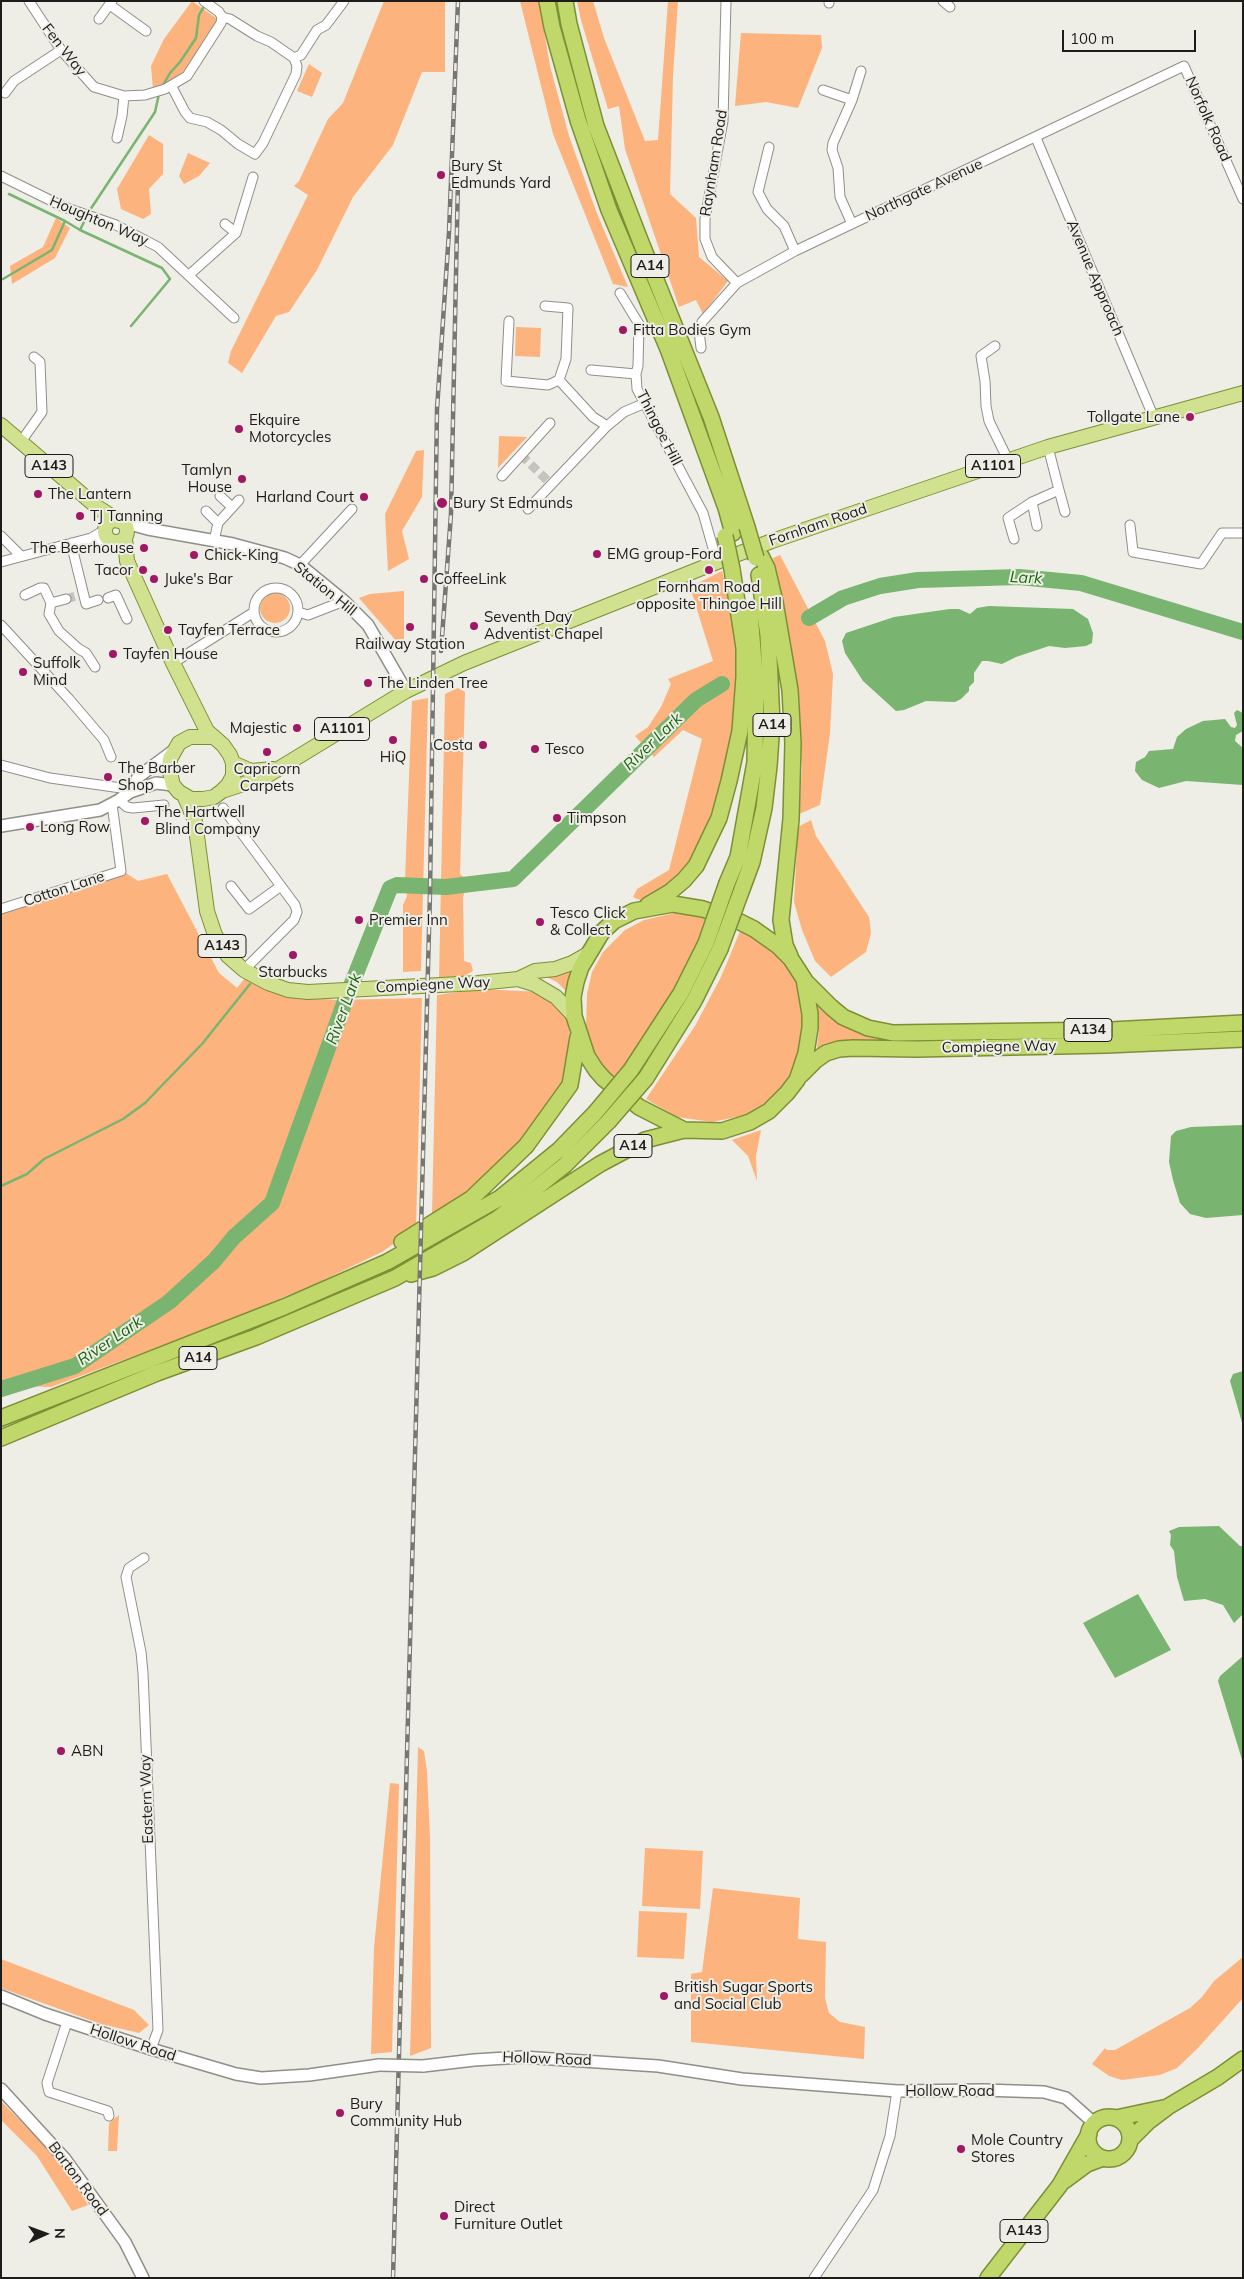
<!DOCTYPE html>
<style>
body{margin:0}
#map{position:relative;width:1244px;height:2279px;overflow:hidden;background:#eeede6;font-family:Mulish,sans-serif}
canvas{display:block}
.frame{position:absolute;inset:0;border:2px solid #1d1c1a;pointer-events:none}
.north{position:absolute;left:20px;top:2209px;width:50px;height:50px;-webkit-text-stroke:4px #eeede6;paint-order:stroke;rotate:88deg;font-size:14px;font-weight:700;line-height:20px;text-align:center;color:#1d1c1a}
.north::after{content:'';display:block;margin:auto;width:18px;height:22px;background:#1d1c1a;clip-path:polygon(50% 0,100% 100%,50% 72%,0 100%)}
.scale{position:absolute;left:1062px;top:30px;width:134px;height:22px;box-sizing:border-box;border:2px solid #1d1c1a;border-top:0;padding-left:6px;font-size:15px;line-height:18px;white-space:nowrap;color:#1d1c1a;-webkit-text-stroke:4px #eeede6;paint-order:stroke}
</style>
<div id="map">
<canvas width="1244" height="2279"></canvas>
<div class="frame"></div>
<div class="north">N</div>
<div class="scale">100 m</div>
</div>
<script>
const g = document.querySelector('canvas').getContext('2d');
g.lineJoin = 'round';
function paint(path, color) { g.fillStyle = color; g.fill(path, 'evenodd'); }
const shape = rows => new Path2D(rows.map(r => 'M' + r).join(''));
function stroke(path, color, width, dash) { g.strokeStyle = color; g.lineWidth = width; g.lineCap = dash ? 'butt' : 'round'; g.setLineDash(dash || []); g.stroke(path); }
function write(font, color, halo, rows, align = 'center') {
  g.font = font + ' Mulish,sans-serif'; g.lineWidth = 4; g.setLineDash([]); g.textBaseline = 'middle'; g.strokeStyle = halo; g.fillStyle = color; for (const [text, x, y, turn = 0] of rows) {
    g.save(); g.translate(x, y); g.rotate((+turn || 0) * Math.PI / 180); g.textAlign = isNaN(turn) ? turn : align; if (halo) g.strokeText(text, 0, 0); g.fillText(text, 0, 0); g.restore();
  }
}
const green = shape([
 [192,1,216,18,217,21,185,70,169,82,153,89,151,66,164,39],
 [384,1,445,1,445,72,422,72,393,145,353,197,317,270,289,312,276,316,242,373,228,363,231,351,308,195,294,186,299,181,328,119,343,103],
 [520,1,539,1,550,66,569,136,596,211,628,287,613,284,553,134],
 [577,1,593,1,604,38,645,141,658,140,668,1,678,1,673,76,670,194,696,218,699,257,728,281,703,314,696,300,679,307,625,149,619,106,608,109,581,20],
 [741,33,821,35,822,48,798,108,766,102,735,106],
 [309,64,322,73,312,97,297,91],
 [149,135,163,144,163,174,149,189,151,214,143,219,121,209,117,189],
 [188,153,210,163,199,176,184,184,179,176],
 [56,218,70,228,55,258,12,284,10,266,43,247],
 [516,327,541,328,540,357,515,356],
 [499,436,527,437,498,468],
 [424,450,422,497,402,531,409,559,388,571,385,514,416,451],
 [780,555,825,641,833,674,830,733,820,805,799,814,802,769,797,684,787,622,773,558],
 [722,571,731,603,736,639,739,695,721,796,689,869,655,897,642,901,633,897,637,889,669,870,702,739,683,730,654,757,635,736,648,727,661,707,671,684,668,679,713,661,690,587],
 [404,591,404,639,398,643,359,598,370,594],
 '260 608a15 15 0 1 1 30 0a15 15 0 1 1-30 0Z',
 [458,688,465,692,460,874,468,881,463,897,464,961,471,963,473,971,459,979,439,979,445,694],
 [428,698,421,971,403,972,403,905,407,896,405,879,412,701],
 [811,820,816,836,869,917,871,933,866,952,831,977,815,961,802,930,794,902,798,827],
 [123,871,138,881,167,874,219,973,237,988,245,978,259,987,287,996,336,1000,422,998,416,1228,382,1252,317,1283,217,1325,51,1387,26,1386,1,1394,1,912],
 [675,913,706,917,690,962,670,1005,644,1043,615,1076,606,1070,591,1046,586,1028,587,994,592,972,603,952,625,930,644,920],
 [741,929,762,938,793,970,808,1012,792,1078,767,1104,747,1115,712,1122,677,1117,646,1099,695,1026,721,977],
 [577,968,570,995,557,982,544,976],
 [480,989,541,992,556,1002,567,1018,571,1041,562,1087,519,1146,465,1196,432,1214,437,995],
 [816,1000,851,1028,873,1038,898,1043,857,1042,816,1056,819,1030],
 [761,1130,756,1156,757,1181,748,1156,732,1140],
 [418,1747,424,1751,427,1771,430,1838,431,2048,410,2056],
 [390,1783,399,1784,392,2052,371,2054,374,1948],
 [645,1848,703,1851,700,1909,642,1906],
 [713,1888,800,1898,798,1939,826,1942,825,1998,829,2013,840,2022,865,2027,864,2059,691,2042,691,1974,702,1972],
 [639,1911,687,1913,684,1959,637,1957],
 [1243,1957,1243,1998,1197,2049,1177,2068,1160,2075,1122,2080,1109,2076,1092,2064,1105,2048,1107,2050,1115,2050,1190,2008,1202,1997,1214,1981],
 [1,1959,134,2010,149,2025,139,2033,101,2024,1,1988],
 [1,2101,68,2170,88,2205,72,2211,37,2156,1,2120],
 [119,2115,117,2151,108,2151,109,2123]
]);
const water = shape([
 [989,606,1073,609,1088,619,1093,633,1092,643,1086,646,1065,648,1049,646,1016,657,1002,664,988,661,982,661,974,673,974,682,969,687,969,691,961,699,955,702,926,701,904,710,896,711,863,681,845,653,842,641,846,633,894,617,950,609,959,609,970,614,977,608],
 [1237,710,1243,713,1243,731,1236,735,1235,741,1243,748,1243,785,1186,781,1159,788,1142,780,1135,771,1136,762,1145,757,1149,751,1173,749,1177,737,1186,729,1203,721,1225,719,1231,727,1235,728,1237,725,1234,713],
 [1243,1125,1243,1215,1206,1218,1190,1214,1180,1203,1173,1180,1169,1162,1171,1136,1176,1131,1191,1127],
 [1243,1371,1243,1426,1230,1381,1233,1374],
 [1219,1526,1240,1546,1243,1546,1243,1614,1234,1623,1223,1605,1205,1599,1184,1601,1177,1577,1174,1551,1170,1545,1171,1535,1169,1531,1179,1527],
 [1138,1594,1171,1650,1115,1678,1083,1623],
 [1243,1656,1243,1763,1218,1681,1220,1676]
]);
const stream = shape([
 [162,87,170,73,180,62,196,38,199,15,205,5],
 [9,194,65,221],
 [88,213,155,112,159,94],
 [80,230,162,268,170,279,131,326],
 [3,279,52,250,65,221,80,230,86,218],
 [1,1186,27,1174,44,1159,123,1119,145,1103,202,1044,250,984]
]);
const river = shape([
 [809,618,843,598,880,586,918,580,1019,577,1081,583,1243,632],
 [1,1389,75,1366,169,1302,214,1261,234,1237,272,1203,345,1001,390,888,397,885,446,887,513,879,696,700,722,684]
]);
const minorTunnel = shape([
 [521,455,551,484],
 [66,599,76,596]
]);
const minor = shape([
 [29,1,61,50,94,87,124,96,145,95,165,89,187,76,221,23,222,17,219,12,204,1],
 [726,1,723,121,705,219,705,239,712,257,737,283],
 [943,1,950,7],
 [829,3,829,1],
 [110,5,146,31],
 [222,17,230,19,257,36,271,42,294,58],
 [99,19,112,1],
 [172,87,185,112,190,118,207,122,221,130,238,144,255,154,263,143,296,74,297,66,294,58,301,55,317,30,326,25,344,1],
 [823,90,852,100],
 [5,93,14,81,61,50],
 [117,138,122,116,124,96],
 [1036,138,1154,418],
 [769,147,758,192,767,209,784,226,795,251],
 [1,176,64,207,116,225,158,247,234,318],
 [225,224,236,233],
 [852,224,840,197,838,168,832,150,833,143,852,100,861,71],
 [189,275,236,233,253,177],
 [620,293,639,324,638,366,636,374,637,389,703,513,717,562],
 [509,321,506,381,548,385,559,380,566,359,568,308,545,306],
 [995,346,981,356,985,381,986,406,989,421,1008,460],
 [701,348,699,331,702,322,737,283,795,251,1184,66,1243,199],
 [591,370,636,374],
 [559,380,593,417,607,426],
 [20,443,42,412,40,362,34,357],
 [502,476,550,423],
 [1059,490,1065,512],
 [220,496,232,507],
 [1032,502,1037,526],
 [528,509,607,426,624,412,645,403],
 [206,511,218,523],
 [1130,525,1133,552,1201,564,1222,533,1243,533],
 [1,536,21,556],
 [91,538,95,540,109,540],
 [1014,539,1008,518,1032,502,1059,490,1048,447],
 [214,541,218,523,239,500],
 [71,543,86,604,98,600],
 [1,562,91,538,105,530],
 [300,565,352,509],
 '254 610a22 22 0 1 1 44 0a22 22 0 1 1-44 0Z',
 [25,595,40,588,44,588,51,603,49,614,59,631,79,649,86,653,95,667],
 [108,598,116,595,127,619],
 [51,603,66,599],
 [298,612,308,615,344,601],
 [1,625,69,699,104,740,111,757],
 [173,663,254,612],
 [1,765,50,778,121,788,130,792],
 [119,800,127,807,133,808,164,805],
 [223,808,295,905,297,912,294,920,244,970],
 [231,886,249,909,281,886],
 [1,909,121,871,112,804],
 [144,1558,129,1568,126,1577,141,1652,143,1673,158,2030,151,2049],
 [67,2022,47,2083,49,2092,108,2111,109,2116],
 [814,2278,873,2190,890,2136,897,2091]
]);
const tertiary = shape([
 [122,522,148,529,233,544,285,558,300,565,344,601,368,625,406,691],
 [130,792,138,777,173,751],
 [1,826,100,810,119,800,130,792,142,788,156,783,173,785],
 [1,1996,45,2014,151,2049,236,2074,261,2078,309,2075,379,2065],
 [423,2066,474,2060,522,2057,658,2066,742,2079,897,2091,984,2090,1044,2092,1066,2098,1094,2123],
 [1,2089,65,2159,125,2242,143,2278]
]);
const primary = shape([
 [1,425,97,507,119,521],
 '105 531a11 11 0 1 1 22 0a11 11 0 1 1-22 0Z',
 [125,538,127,561,173,663,207,731,223,745,230,755,233,763,233,776,228,785,222,791,214,797,203,799,191,799,179,792,173,785,169,768,170,759,179,743,190,737,213,737],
 [233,763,251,771,273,769],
 [222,791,265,777,406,691,464,663,717,562,772,541,1048,447,1243,393],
 [184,795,195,821,207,911,215,935,228,956,244,970,268,983,288,990,308,992,478,983,518,979,535,971,555,969,572,963,588,954],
 [518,979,534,984,556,997,574,1016]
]);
const trunk = shape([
 [547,1,552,27,578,120,609,210,668,349,726,508,733,533],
 [565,1,569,24,596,126,640,240,711,417,747,527],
 [761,556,767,568,775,602,790,690,793,743,791,819,781,920,785,945,790,956],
 [727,883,738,857,755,762,756,686,750,614],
 [742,889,752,862,764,808,769,766,772,723,768,635,759,575],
 [673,904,703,909,740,922,754,929,778,946,791,959,804,979,810,1014,810,1028,806,1053,797,1080,787,1093,769,1111,750,1122,722,1131,684,1130,639,1107,604,1079,596,1070,587,1056,574,1016,573,997,576,982,581,967,602,932,614,921,634,911,673,904],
 [648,905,670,892,684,880,696,866,719,818,729,781,740,731,744,677,744,648,732,569],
 [805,981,831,1007,843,1017,868,1028,893,1033,1111,1030,1243,1023],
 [631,1070,681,993,706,943],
 [801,1075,816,1060,826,1053,839,1049,853,1048,917,1049,1106,1045,1243,1039],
 [646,1078,694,1001,720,949],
 [402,1242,472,1198,526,1146,570,1085,578,1037],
 [411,1274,433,1268,463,1253,600,1164,645,1140,684,1130],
 [1,1418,284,1307,387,1262,500,1198,559,1150,595,1113],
 [1,1438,157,1373,256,1337,395,1278,497,1219,565,1165,608,1122],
 '1088 2138a21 21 0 1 1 42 0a21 21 0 1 1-42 0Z',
 [1116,2118,1163,2108],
 [1130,2140,1149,2121,1169,2106,1218,2077,1243,2059],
 [1064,2181,1087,2164,1103,2158],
 [988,2278,1060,2185,1089,2134]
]);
const rail = shape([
 [441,651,451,514,458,179],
 [393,2278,430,893,437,409,449,232,458,1]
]);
const tertiaryBridge = shape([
 [379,2065,423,2066]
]);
const trunkBridge = shape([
 [747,527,756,558],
 [725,536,732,569],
 [706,943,727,883],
 [720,949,742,889],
 [595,1113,631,1070],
 [608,1122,646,1078]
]);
const markers = [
 [441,175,5,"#a01764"],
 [623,330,5,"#a01764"],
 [1190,417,5,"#a01764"],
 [239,429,5,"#a01764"],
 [242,479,5,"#a01764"],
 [38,494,5,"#a01764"],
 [364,497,5,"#a01764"],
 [442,503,6,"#a01764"],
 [80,516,5,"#a01764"],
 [144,548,5,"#a01764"],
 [597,554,5,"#a01764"],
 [194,555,5,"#a01764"],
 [143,570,5,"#a01764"],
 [709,570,5,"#a01764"],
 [154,579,5,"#a01764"],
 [424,579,5,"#a01764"],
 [474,626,5,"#a01764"],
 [410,627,5,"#a01764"],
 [168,630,5,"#a01764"],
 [113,654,5,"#a01764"],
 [23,672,5,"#a01764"],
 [368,683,5,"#a01764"],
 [297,728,5,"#a01764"],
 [393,740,5,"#a01764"],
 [483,745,5,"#a01764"],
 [535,749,5,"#a01764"],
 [267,752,5,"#a01764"],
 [108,777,5,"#a01764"],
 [557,818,5,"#a01764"],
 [145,821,5,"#a01764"],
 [30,827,5,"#a01764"],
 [359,920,5,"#a01764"],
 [540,922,5,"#a01764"],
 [293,955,5,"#a01764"],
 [61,1751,5,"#a01764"],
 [664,1996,5,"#a01764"],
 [340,2113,5,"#a01764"],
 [961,2149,5,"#a01764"],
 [444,2216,5,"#a01764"]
];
const shields = [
 [650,266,38],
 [49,466,48],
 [993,466,55],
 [772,725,38],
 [342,729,55],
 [222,946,48],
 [1088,1030,48],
 [633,1146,38],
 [198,1358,38],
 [1024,2231,48]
];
const shieldNames = [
 ["A14",650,266],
 ["A143",49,466],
 ["A1101",993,466],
 ["A14",772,725],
 ["A1101",342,729],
 ["A143",222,946],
 ["A134",1088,1030],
 ["A14",633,1146],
 ["A14",198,1358],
 ["A143",1024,2231]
];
const streetNames = [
 ["Fen Way",64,50,52],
 ["Norfolk Road",1208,119,66],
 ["Raynham Road",714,163,-81],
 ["Northgate Avenue",924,190,-25],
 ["Houghton Way",99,221,23],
 ["Avenue Approach",1095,278,67],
 ["Thingoe Hill",659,428,63],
 ["Fornham Road",818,525,-19],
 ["Station Hill",325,589,39],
 ["Cotton Lane",64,889,-18],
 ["Compiegne Way",433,985,-3],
 ["Compiegne Way",999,1047,-1],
 ["Eastern Way",147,1799,-92],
 ["Hollow Road",133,2043,18],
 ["Hollow Road",547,2059,2],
 ["Hollow Road",950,2091],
 ["Barton Road",78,2179,53]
];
const poiNames = [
 ["Bury St",451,166],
 ["Edmunds Yard",451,183],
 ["Fitta Bodies Gym",633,330],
 ["Tollgate Lane",1180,417,"right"],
 ["Ekquire",249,420],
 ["Motorcycles",249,437],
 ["Tamlyn",232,470,"right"],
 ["House",232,487,"right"],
 ["The Lantern",48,494],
 ["Harland Court",354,497,"right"],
 ["Bury St Edmunds",453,503],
 ["TJ Tanning",90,516],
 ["The Beerhouse",134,548,"right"],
 ["EMG group-Ford",607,554],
 ["Chick-King",204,555],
 ["Tacor",133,570,"right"],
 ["Juke's Bar",164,579],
 ["CoffeeLink",434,579],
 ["Fornham Road",709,587,"center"],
 ["opposite Thingoe Hill",709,604,"center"],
 ["Seventh Day",484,617],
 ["Adventist Chapel",484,634],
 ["Tayfen Terrace",178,630],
 ["Railway Station",410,644,"center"],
 ["Tayfen House",123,654],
 ["Suffolk",33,663],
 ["Mind",33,680],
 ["The Linden Tree",378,683],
 ["Majestic",287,728,"right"],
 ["Costa",473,745,"right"],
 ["Tesco",545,749],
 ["HiQ",393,757,"center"],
 ["The Barber",118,768],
 ["Shop",118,785],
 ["Capricorn",267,769,"center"],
 ["Carpets",267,786,"center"],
 ["The Hartwell",155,812],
 ["Blind Company",155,829],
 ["Timpson",567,818],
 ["Long Row",40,827],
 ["Tesco Click",550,913],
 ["& Collect",550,930],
 ["Premier Inn",369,920],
 ["Starbucks",293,972,"center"],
 ["ABN",71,1751],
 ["British Sugar Sports",674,1987],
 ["and Social Club",674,2004],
 ["Bury",350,2104],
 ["Community Hub",350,2121],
 ["Mole Country",971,2140],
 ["Stores",971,2157],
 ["Direct",454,2207],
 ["Furniture Outlet",454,2224]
];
const waterNames = [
 ["Lark",1026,578,3],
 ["River Lark",653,742,-44],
 ["River Lark",344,1009,-70],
 ["River Lark",110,1341,-34]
];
paint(green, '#fcb37d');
paint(water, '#79b471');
stroke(stream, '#79b471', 2.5);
stroke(river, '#79b471', 16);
stroke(minorTunnel, '#c4c3bd', 9, [9, 4.5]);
stroke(minor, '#8f8e88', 11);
stroke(tertiary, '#8f8e88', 14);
stroke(primary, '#7d8f36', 16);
stroke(trunk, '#7d8f36', 18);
stroke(minor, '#fff', 9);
stroke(tertiary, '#fff', 11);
stroke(primary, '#d0e18f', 14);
stroke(trunk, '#c0d76a', 15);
stroke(rail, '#777672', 4.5);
stroke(rail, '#eeede6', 2.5, [8]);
stroke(tertiaryBridge, '#8f8e88', 14, []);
stroke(trunkBridge, '#7d8f36', 18, []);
stroke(tertiaryBridge, '#fff', 11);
stroke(trunkBridge, '#c0d76a', 15);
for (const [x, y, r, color] of markers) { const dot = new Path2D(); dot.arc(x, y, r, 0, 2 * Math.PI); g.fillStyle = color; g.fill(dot); stroke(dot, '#eeede6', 2); }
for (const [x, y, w] of shields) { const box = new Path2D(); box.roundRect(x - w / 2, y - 11.5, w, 23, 4); g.fillStyle = '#eeede6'; g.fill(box); stroke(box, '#1d1c1a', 1); }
write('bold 14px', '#1d1c1a', null, shieldNames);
write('15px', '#1d1c1a', '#eeede6', streetNames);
write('15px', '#1d1c1a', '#eeede6', poiNames, 'left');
write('italic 16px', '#19680e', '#eeede6', waterNames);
</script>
